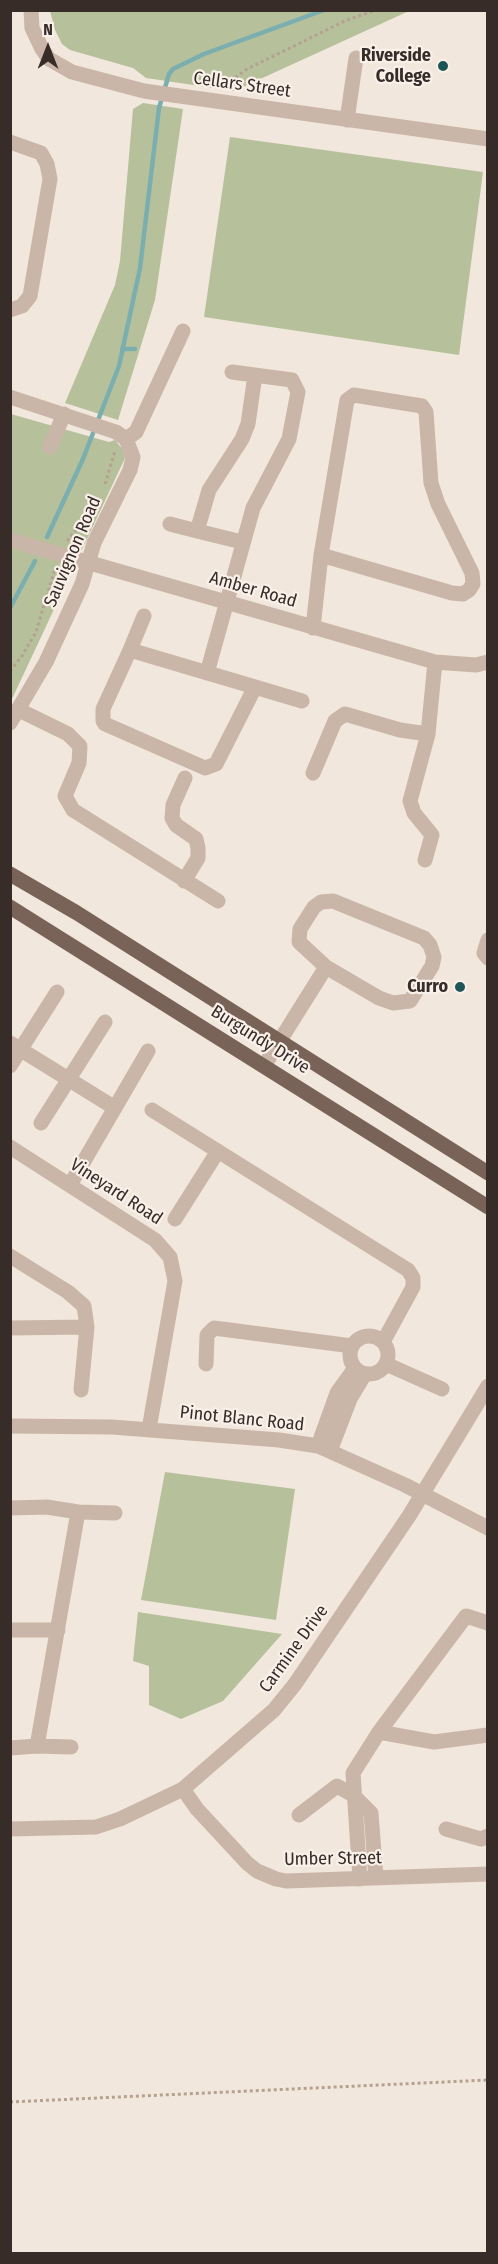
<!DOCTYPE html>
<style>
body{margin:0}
#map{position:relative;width:498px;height:2264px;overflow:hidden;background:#f2e7dc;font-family:"Fira Sans Condensed",sans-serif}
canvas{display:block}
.frame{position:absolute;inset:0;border:12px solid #372c28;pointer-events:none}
.north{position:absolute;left:18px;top:18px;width:60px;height:60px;-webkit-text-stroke:4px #f9f1e9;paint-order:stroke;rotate:0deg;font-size:16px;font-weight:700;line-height:24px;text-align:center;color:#372c28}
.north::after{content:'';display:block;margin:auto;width:21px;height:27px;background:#372c28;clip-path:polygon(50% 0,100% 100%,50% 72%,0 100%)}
</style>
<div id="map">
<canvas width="498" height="2264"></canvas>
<div class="frame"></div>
<div class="north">N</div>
</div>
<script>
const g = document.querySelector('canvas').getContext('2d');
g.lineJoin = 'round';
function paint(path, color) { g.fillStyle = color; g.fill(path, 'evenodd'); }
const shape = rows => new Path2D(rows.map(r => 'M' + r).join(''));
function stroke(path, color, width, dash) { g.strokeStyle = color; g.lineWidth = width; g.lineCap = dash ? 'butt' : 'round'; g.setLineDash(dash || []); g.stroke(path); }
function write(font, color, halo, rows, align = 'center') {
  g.font = font + ' "Fira Sans Condensed",sans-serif'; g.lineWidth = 4.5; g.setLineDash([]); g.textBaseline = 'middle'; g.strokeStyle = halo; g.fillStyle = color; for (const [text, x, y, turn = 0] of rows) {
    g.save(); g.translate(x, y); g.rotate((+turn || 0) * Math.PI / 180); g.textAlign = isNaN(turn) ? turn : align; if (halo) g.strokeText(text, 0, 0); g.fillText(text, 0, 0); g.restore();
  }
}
const green = shape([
 [50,11,50,10,409,11,234,91,146,78,133,68,70,50,62,44,55,30],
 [143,103,183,109,155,300,118,420,65,403,115,285,120,261,133,109],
 [230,137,483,172,459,355,204,317],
 [11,414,109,442,115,440,124,451,125,458,11,701],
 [165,1472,295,1489,276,1620,141,1600],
 [138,1612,282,1634,223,1701,181,1719,149,1705,149,1666,133,1661]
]);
const stream = shape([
 [122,349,135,349],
 [47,537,83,459,119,366,140,268,159,108,169,74,173,69,204,54,324,10],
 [10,608,35,561]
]);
const path = shape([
 [231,89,236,77,247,69,347,20,377,10],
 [105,484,115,451],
 [67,541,93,509],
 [10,671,22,656,36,632,55,569],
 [10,2102,488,2080]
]);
const minor = shape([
 [31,10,32,28,42,49,49,59,72,72,144,91,488,139],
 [347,120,356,58],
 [10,142,41,153,47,164,50,179,30,296,22,306,10,310],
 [10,397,116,432,126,439,133,457,130,470,94,543,82,584,46,662,10,723],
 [126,439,136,432,183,331],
 [50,447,64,414],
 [170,524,197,531,209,490,242,439,248,424,255,375],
 [197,531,242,542],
 [10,540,435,662,476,665,488,662],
 [313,628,321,555,347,400,354,395,422,406,426,412,431,483,438,504,472,573,473,584,469,590,463,594,452,593,321,555],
 [130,650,255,687,216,764,205,768,105,724,103,721,103,709,130,650],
 [130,650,144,616],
 [207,673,253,508,289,439,298,392,292,380,232,372],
 [255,687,302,701],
 [19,710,68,734,80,746,79,763,65,796,73,810,218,901],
 [313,773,335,721,345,714,400,730,428,734],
 [425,860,432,835,414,813,410,801,428,734,435,662],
 [184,881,198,858,198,848,196,839,176,825,172,818,173,805,185,778],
 [333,901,424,938,430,945,434,957,432,966,410,1001,393,1003,379,998,326,967,299,942,300,929,314,907,321,902,333,901],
 [488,940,484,953,488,958],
 [10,1043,115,1108],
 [10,1066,57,992],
 [264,1066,326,967],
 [152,1110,408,1270,413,1278,413,1287,383,1342],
 [41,1123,105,1022],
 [10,1147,155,1240,170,1257,175,1281,149,1429],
 [70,1185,148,1051],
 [175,1219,218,1151],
 [10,1256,68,1292,84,1306,87,1327,81,1390],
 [10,1328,87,1327],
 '350 1355a19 19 0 1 1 38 0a19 19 0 1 1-38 0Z',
 [206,1364,207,1335,214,1328,352,1346],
 [386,1364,442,1389],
 [10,1426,112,1427,279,1440,318,1446,405,1485,488,1528],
 [318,1446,337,1393,355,1368],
 [330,1451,350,1399,365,1374],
 [10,1508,47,1507,78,1512,37,1746,10,1748],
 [78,1512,115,1513],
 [10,1630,58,1630],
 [379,1732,434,1742,488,1735],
 [37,1746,71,1747],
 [183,1789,197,1809,247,1863,257,1871,276,1879,286,1881,488,1874],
 [299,1815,337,1786,353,1795,371,1813,376,1878],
 [10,1829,96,1827,120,1819,183,1789,274,1710,295,1684,409,1516,488,1386],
 [446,1829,481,1839,488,1836],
 [360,1879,353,1773,379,1732,466,1616,488,1623]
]);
const major = shape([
 [10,874,77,913,488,1173],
 [10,907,488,1207]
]);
const markers = [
 [443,66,6,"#1e5658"],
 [460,987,6,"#1e5658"]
];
const poiNames = [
 ["Riverside",431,56],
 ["College",431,77],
 ["Curro",448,987]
];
const streetNames = [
 ["Cellars Street",242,85,8],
 ["Sauvignon Road",73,552,-67],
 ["Amber Road",253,590,16],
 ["Burgundy Drive",260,1040,32],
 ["Vineyard Road",116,1192,33],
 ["Pinot Blanc Road",242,1419,6],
 ["Carmine Drive",294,1649,-54],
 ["Umber Street",333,1859,-1]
];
paint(green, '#b6c19c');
stroke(stream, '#7baeaf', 4.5);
stroke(path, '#b6a092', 3, [3, 3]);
stroke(minor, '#cab6a8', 15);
stroke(major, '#796359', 15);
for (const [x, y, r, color] of markers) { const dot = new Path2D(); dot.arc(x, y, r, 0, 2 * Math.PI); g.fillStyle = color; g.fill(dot); stroke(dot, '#f9f1e9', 2); }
write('bold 18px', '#372c28', '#f9f1e9', poiNames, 'right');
write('18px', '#372c28', '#f9f1e9', streetNames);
</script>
